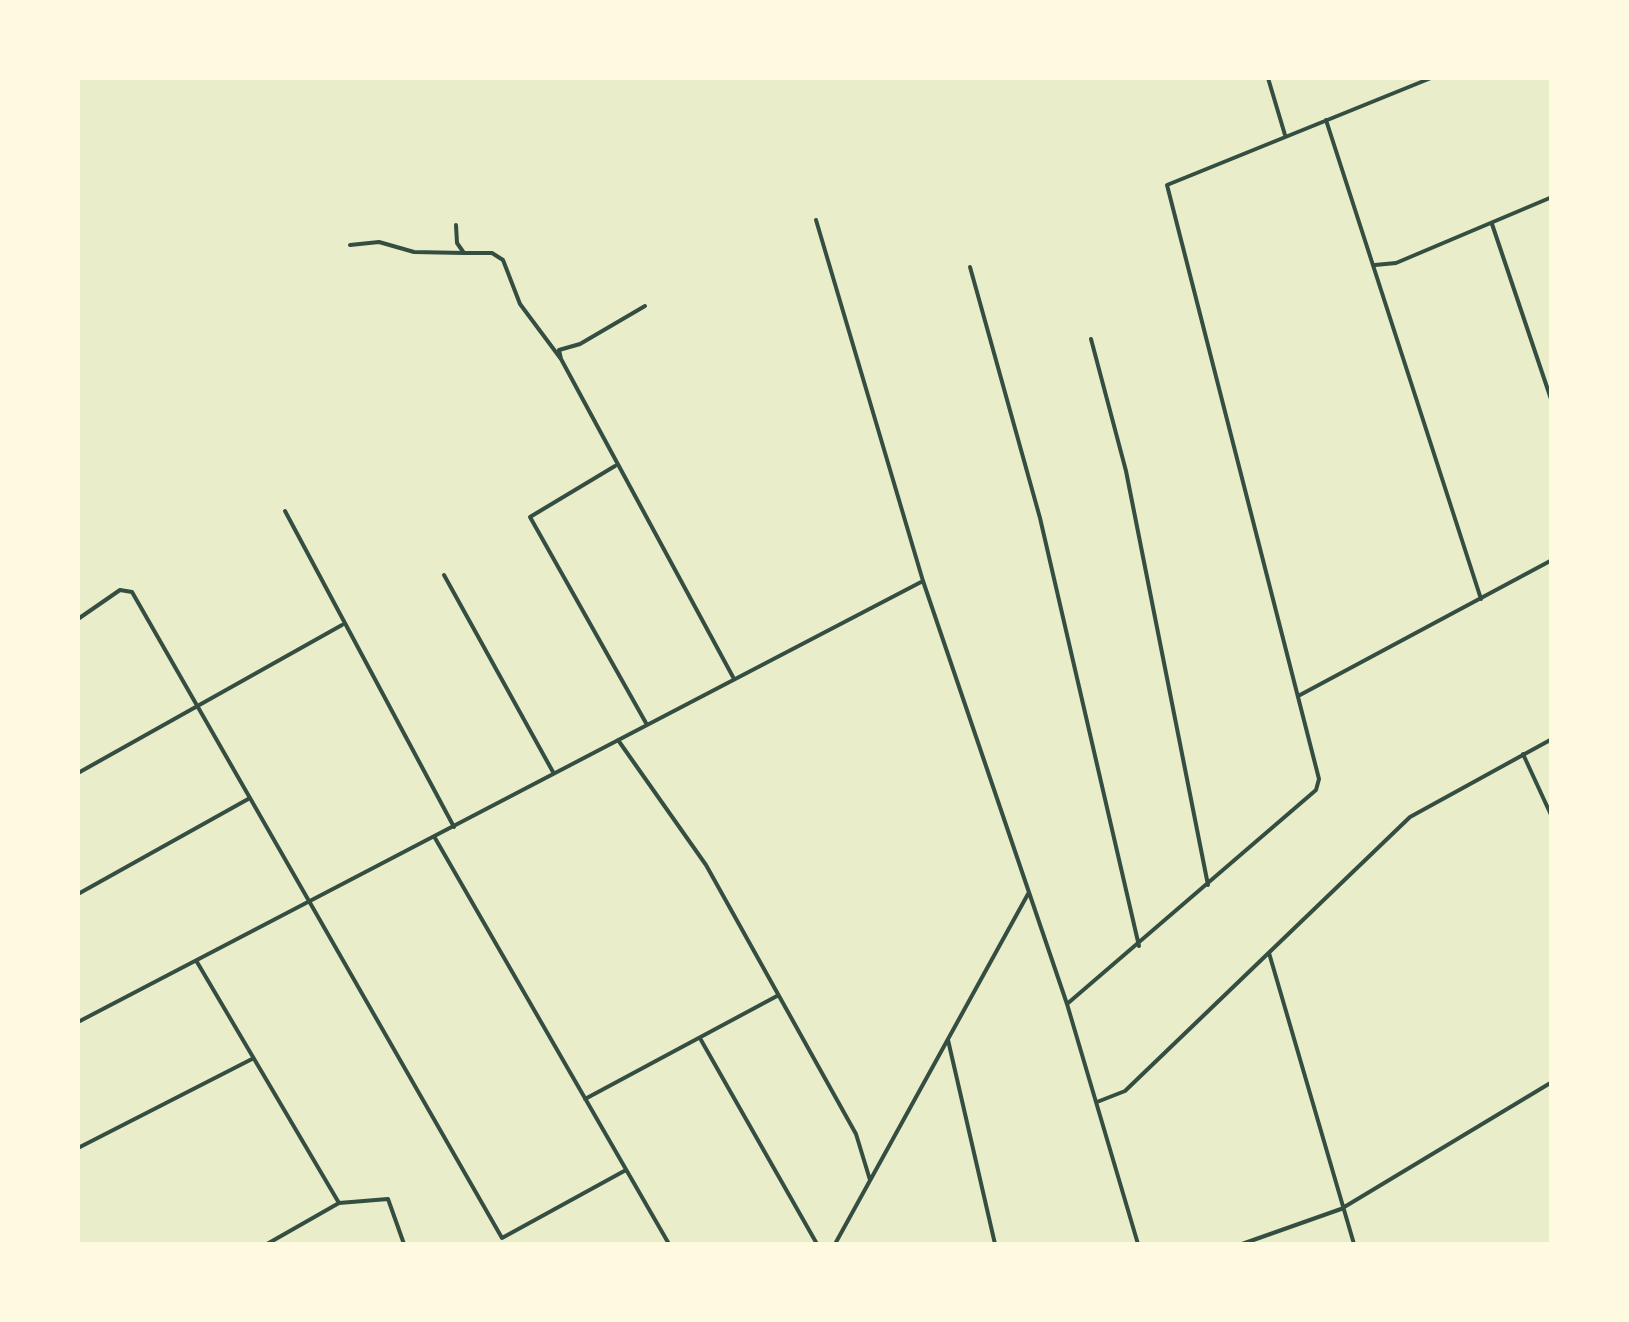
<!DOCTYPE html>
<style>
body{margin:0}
#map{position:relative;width:1629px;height:1322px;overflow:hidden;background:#e9edc9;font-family:"Source Sans 3",sans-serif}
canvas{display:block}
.frame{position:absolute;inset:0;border:80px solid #fefae0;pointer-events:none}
</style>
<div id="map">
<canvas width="1629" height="1322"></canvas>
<div class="frame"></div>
</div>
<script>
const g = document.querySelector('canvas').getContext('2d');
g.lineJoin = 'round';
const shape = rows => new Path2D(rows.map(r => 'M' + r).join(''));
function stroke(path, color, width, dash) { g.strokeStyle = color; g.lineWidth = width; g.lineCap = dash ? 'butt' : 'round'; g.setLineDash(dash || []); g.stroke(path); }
const minor = shape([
 [1268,78,1285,135],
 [1326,120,1481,599],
 [816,220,923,581,1067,1004,1138,1244],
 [1492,224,1552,402],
 [456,225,457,243,464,253,492,253,503,260,520,304,561,359,559,350,580,344,645,306],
 [350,245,379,242,414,252,464,253],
 [1375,265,1396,263,1552,197],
 [970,267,1040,518,1139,946],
 [1091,339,1126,471,1208,885],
 [561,359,733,677],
 [615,466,530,517,646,723],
 [285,511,454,827],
 [444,575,553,772],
 [78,619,120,590,132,592,502,1238,626,1170],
 [1300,695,1552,560],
 [618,740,706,865,856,1134,870,1180],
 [1523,754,1552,817],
 [78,773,342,625],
 [435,838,669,1244],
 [78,894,250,798],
 [1269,953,1354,1244],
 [197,962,339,1203],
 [1067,1004,1316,790,1319,779,1167,185,1431,78],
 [78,1022,923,581],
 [701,1040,817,1244],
 [948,1040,995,1244],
 [585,1099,777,996],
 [1097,1102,1125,1091,1410,817,1552,739],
 [78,1148,252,1059],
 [267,1244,339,1203,388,1199,404,1244],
 [835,1244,1028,894],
 [1242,1244,1341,1209,1552,1082]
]);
stroke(minor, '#344e41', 4);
</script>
